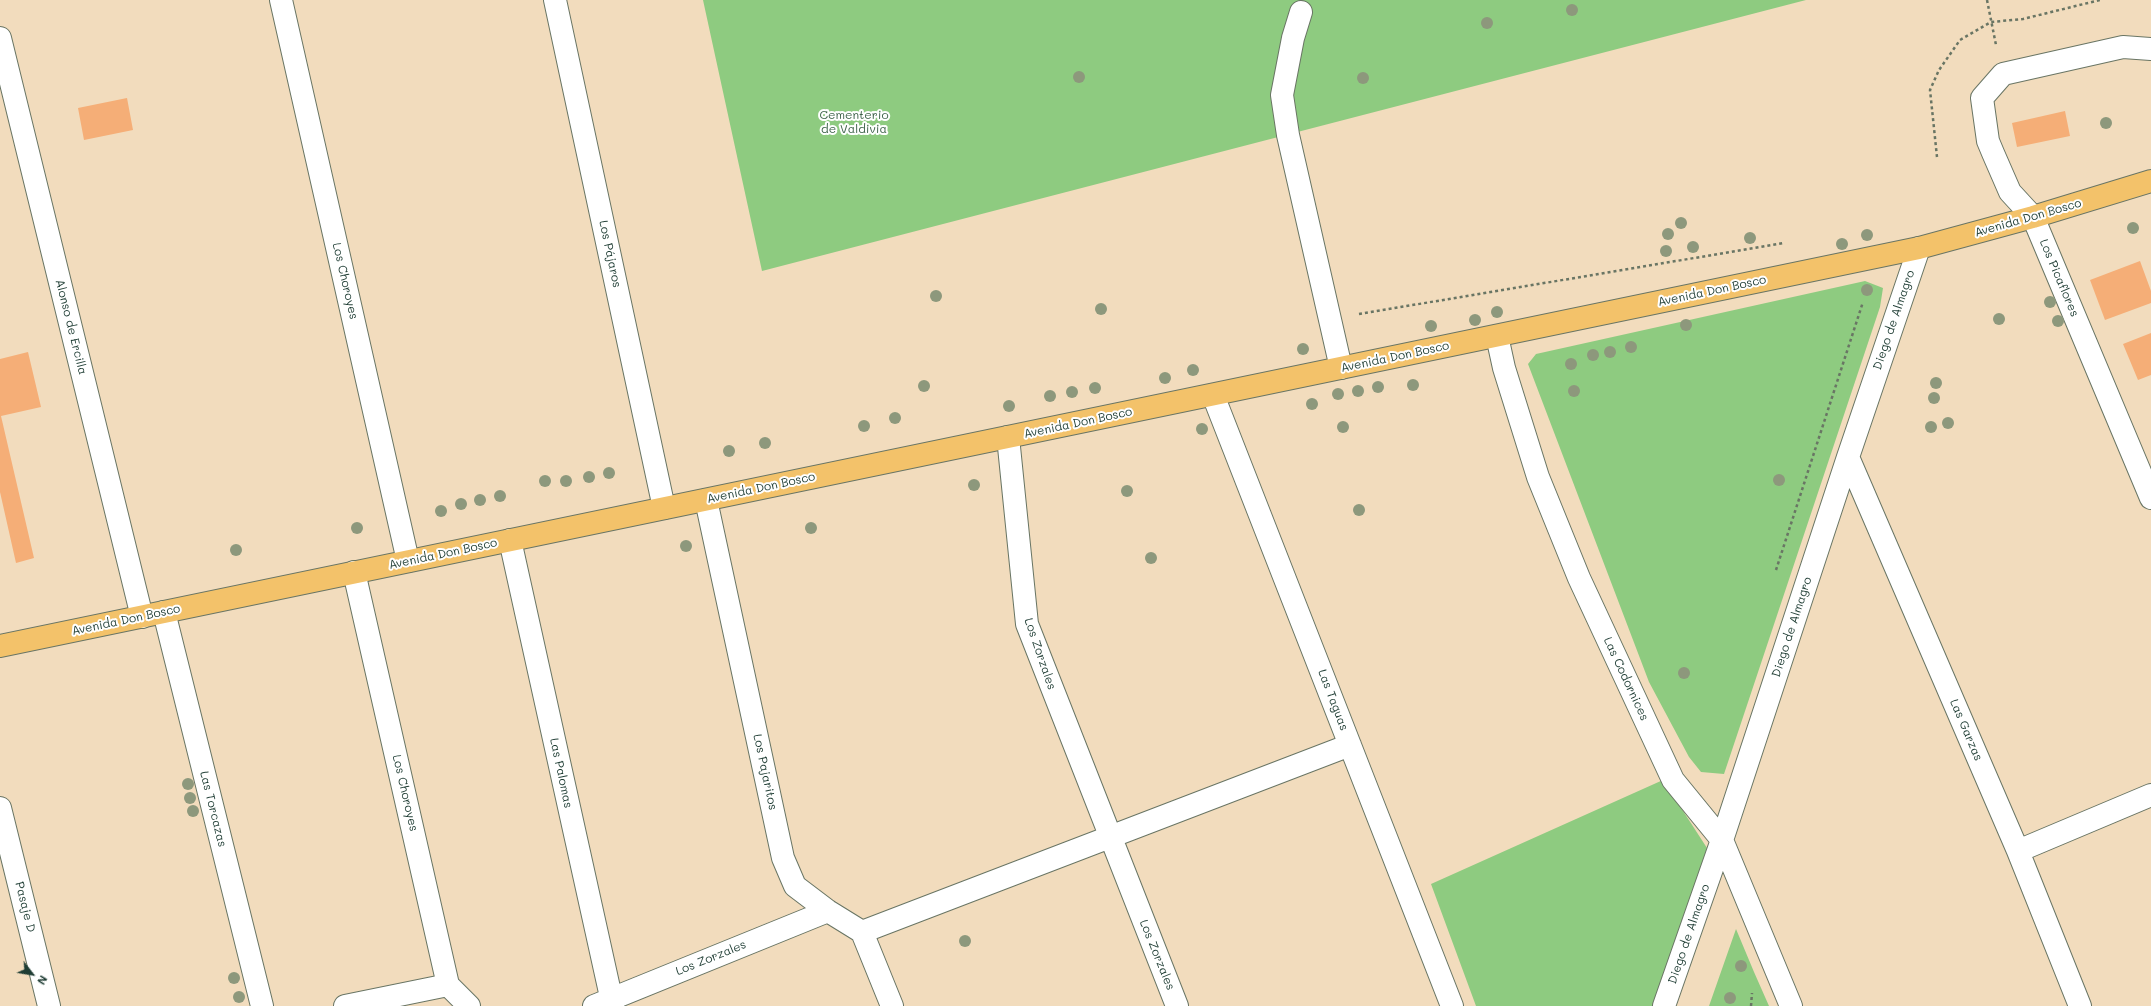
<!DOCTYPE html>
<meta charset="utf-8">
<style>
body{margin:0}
#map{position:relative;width:2151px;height:1006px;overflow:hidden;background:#f2dcbd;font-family:Mali,sans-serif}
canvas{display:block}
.north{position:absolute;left:12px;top:954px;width:40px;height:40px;-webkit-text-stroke:3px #fff;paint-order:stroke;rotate:121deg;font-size:11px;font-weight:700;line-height:16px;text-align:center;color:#1f3d34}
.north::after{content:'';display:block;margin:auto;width:14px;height:18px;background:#1f3d34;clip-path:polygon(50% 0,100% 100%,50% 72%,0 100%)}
</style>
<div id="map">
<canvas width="2151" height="1006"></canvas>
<div class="north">N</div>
</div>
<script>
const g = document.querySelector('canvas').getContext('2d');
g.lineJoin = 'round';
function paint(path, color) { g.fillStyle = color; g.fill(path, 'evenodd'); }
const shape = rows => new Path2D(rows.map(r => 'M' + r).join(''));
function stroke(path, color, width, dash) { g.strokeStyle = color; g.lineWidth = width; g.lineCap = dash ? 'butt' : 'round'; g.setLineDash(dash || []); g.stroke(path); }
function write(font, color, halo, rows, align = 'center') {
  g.font = font + ' Mali,sans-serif'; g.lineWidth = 4; g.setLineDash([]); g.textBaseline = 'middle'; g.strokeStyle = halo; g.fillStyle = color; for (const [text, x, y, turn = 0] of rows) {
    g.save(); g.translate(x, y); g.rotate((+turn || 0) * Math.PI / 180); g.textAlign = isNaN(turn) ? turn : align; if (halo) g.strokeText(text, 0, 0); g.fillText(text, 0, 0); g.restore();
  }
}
const green = shape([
 [703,0,1806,0,762,271],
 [1865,281,1883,288,1880,307,1724,774,1701,772,1689,757,1649,682,1528,364,1536,354],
 [1663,780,1707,848,1653,1006,1476,1006,1431,884],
 [1736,929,1754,972,1769,1006,1709,1006]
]);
const building = shape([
 [127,98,133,130,84,140,78,108],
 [2065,111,2070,136,2017,147,2012,123],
 [2140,261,2151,291,2151,303,2105,320,2090,280],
 [2151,333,2151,375,2138,380,2123,344],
 [28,352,41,407,1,416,34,558,16,563,0,492,0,359]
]);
const path = shape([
 [1987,0,1996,45],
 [1937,157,1930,90,1939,70,1960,40,1991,22,2023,19,2100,0],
 [1359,314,1784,243],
 [1776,570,1863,302],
 [1751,1006,1752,993]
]);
const minor = shape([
 [281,0,408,561],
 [555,0,664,508],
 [1301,12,1293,38,1282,95,1288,135,1341,368],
 [0,38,142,617],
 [2151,49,2123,47,2003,74,1982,98,1988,141,1993,153,2010,192,2033,217,2151,498],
 [1497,336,1504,368,1538,477,1579,578,1673,780,1722,840,1791,1006],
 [1213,395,1452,1006],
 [1008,437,1027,624,1177,1006],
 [1848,457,2018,851,2080,1006],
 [706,500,783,858,795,886,828,911,862,932,892,1006],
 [510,540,613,1006],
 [354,572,448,985,469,1006],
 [164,612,262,1006],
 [0,808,49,1006],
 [2018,851,2151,795],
 [862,932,1350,745],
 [345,1006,448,985],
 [594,1006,828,911],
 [1664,1006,1722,840,1848,457,1919,248]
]);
const major = shape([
 [0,646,1919,248,2033,217,2151,181]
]);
const trees = [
 [1572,10],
 [1487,23],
 [1079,77],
 [1363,78],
 [2106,123],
 [1681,223],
 [2133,228],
 [1668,234],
 [1867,235],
 [1750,238],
 [1842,244],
 [1693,247],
 [1666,251],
 [1867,290],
 [936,296],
 [2050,302],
 [1101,309],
 [1497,312],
 [1999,319],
 [1475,320],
 [2058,321],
 [1686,325],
 [1431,326],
 [1631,347],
 [1303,349],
 [1610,352],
 [1593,355],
 [1571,364],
 [1193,370],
 [1165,378],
 [1936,383],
 [1413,385],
 [924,386],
 [1378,387],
 [1095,388],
 [1358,391],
 [1574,391],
 [1072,392],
 [1338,394],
 [1050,396],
 [1934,398],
 [1312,404],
 [1009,406],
 [895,418],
 [1948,423],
 [864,426],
 [1343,427],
 [1931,427],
 [1202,429],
 [765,443],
 [729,451],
 [609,473],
 [589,477],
 [1779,480],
 [545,481],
 [566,481],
 [974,485],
 [1127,491],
 [500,496],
 [480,500],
 [461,504],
 [1359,510],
 [441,511],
 [357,528],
 [811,528],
 [686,546],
 [236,550],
 [1151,558],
 [1684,673],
 [188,784],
 [190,798],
 [193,811],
 [965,941],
 [1741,966],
 [234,978],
 [239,997],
 [1730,998]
];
const parkNames = [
 ["Cementerio",854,115],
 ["de Valdivia",854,129]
];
const streetNames = [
 ["Avenida Don Bosco",2028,218,-16],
 ["Los Pájaros",610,254,78],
 ["Los Picaflores",2059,278,67],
 ["Los Choroyes",345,281,77],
 ["Avenida Don Bosco",1712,291,-12],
 ["Diego de Almagro",1894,320,-71],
 ["Alonso de Ercilla",71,327,76],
 ["Avenida Don Bosco",1395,357,-12],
 ["Avenida Don Bosco",1078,423,-12],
 ["Avenida Don Bosco",761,488,-12],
 ["Avenida Don Bosco",443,554,-12],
 ["Avenida Don Bosco",126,620,-12],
 ["Diego de Almagro",1792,627,-72],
 ["Los Zorzales",1040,654,71],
 ["Las Codornices",1626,679,65],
 ["Las Taguas",1333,700,69],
 ["Las Garzas",1966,730,67],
 ["Los Pajaritos",765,772,78],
 ["Las Palomas",561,773,78],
 ["Los Choroyes",405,793,77],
 ["Las Torcazas",213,809,76],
 ["Pasaje D",25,907,76],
 ["Diego de Almagro",1689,934,-71],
 ["Los Zorzales",1157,955,68],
 ["Los Zorzales",711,958,-22]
];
paint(green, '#8ecb80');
paint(building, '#f5ae77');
stroke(minor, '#697564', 24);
stroke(major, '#697564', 24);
stroke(path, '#697564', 2.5, [3, 3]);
stroke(minor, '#fff', 22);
stroke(major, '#f3c26a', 22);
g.fillStyle = '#8d987c';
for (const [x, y] of trees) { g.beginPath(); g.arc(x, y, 6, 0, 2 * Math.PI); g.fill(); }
write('12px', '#3b6047', '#fff', parkNames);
write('12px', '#1f3d34', '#fff', streetNames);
</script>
